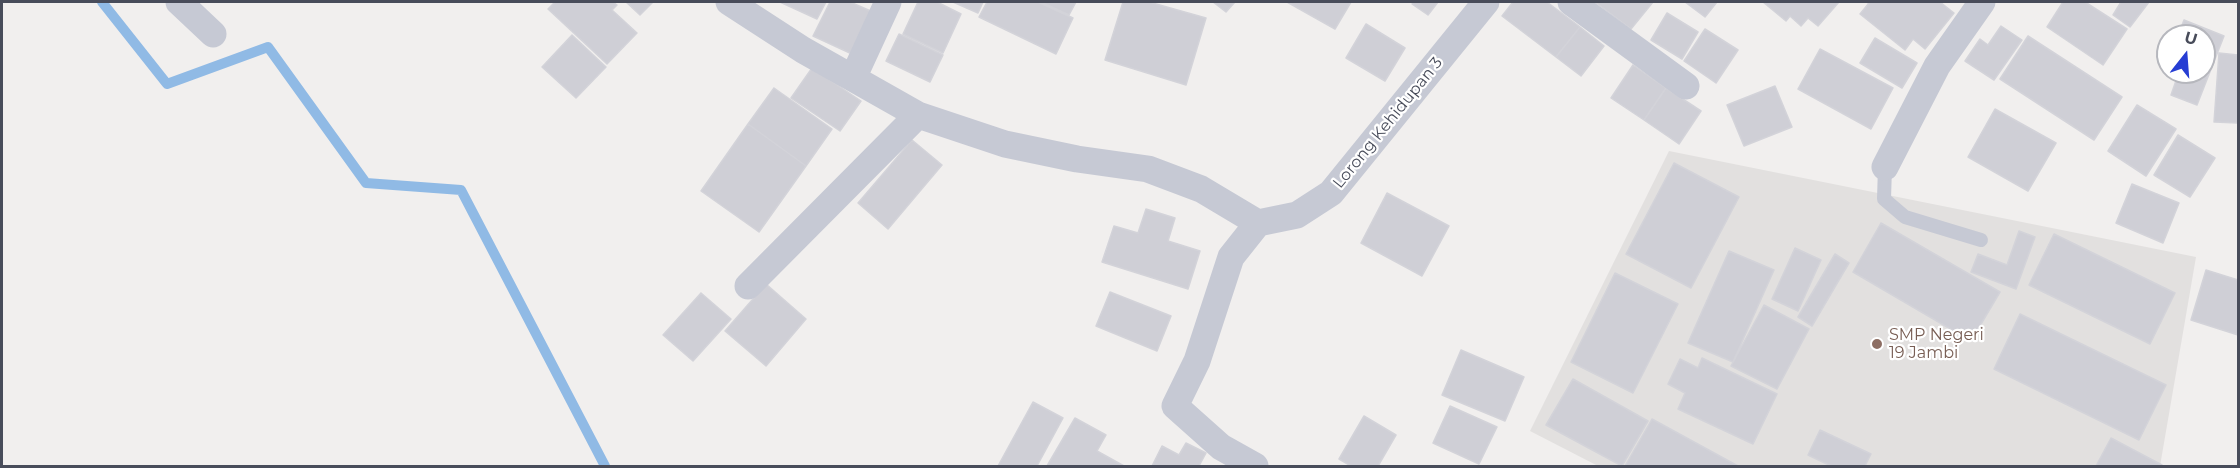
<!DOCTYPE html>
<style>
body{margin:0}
#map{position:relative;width:2240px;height:468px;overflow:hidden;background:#f1efee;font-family:Montserrat,sans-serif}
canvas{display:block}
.frame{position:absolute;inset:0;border:3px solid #484c5a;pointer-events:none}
.north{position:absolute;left:2156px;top:24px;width:60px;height:60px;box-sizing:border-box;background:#fff;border:2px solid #b6b7bd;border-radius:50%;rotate:17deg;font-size:16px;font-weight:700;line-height:24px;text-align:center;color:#484c5a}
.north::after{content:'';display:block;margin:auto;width:21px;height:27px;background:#263dd3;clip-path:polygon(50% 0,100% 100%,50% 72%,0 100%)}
</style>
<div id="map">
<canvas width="2240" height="468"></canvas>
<div class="frame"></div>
<div class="north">U</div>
</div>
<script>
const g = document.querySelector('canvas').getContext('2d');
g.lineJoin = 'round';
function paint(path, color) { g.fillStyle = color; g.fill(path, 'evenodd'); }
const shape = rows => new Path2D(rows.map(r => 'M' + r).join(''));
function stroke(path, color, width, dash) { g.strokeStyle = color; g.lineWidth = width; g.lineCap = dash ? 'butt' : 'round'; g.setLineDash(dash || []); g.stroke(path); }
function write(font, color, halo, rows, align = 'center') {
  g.font = font + ' Montserrat,sans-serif'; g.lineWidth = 4.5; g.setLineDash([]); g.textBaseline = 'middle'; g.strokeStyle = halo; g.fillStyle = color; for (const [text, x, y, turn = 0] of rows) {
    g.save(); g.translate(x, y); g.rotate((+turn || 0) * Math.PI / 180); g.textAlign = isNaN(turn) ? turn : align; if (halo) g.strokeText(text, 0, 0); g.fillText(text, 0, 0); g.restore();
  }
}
const education = shape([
 [1669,151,2196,257,2160,466,1598,466,1530,431]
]);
const stream = shape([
 [102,2,167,84,268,47,366,183,461,190,605,466]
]);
const building = shape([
 [555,2,613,2,617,5,612,10,637,33,607,64,548,9,555,2],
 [626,2,653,2,640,15,626,2],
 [780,2,826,2,817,19,780,2],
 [830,2,850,2,873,12,852,54,813,36,830,2],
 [918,2,937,2,961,14,943,53,903,34,918,2],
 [953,2,983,2,978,13,953,2],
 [987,2,1038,2,1073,18,1056,54,979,17,987,2],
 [1041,2,1076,2,1069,15,1041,2],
 [1123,2,1149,2,1206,18,1186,85,1105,60,1123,2],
 [1213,2,1235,2,1226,12,1213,2],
 [1287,2,1351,2,1335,29,1287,2],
 [1414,2,1438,2,1428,15,1412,4,1414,2],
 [1513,2,1547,2,1580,27,1556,57,1502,16,1513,2],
 [1595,2,1653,2,1631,29,1595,2],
 [1685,2,1717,2,1705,17,1685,2],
 [1763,2,1839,2,1818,26,1808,18,1801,26,1790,16,1786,21,1763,2],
 [1866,2,1940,2,1954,13,1925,49,1913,39,1905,50,1860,14,1869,3,1866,2],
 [2063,2,2085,2,2127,29,2103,65,2047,27,2063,2],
 [2121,2,2149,2,2130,27,2113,15,2121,2],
 [1667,13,1698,32,1682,59,1651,40,1667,13],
 [2184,20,2224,36,2197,105,2171,95,2179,72,2204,72,2204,36,2178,36,2184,20],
 [1366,24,1405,48,1385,81,1346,58,1366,24],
 [2001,26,2022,40,1994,80,1965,61,1980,39,1988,45,2001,26],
 [1580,27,1604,46,1581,76,1556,57,1580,27],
 [1705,29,1738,50,1716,83,1684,61,1705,29],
 [899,34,943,55,930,82,886,61,899,34],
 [572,35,606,67,576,98,542,67,572,35],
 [2028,36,2122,97,2094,140,2000,79,2028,36],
 [1875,38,1917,63,1902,88,1860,63,1875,38],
 [1820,49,1893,88,1871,129,1798,89,1820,49],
 [2219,53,2238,55,2238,123,2214,122,2219,53],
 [1633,65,1666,88,1644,120,1611,98,1633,65],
 [812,68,861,101,840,131,791,98,812,68],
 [1775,86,1792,127,1744,146,1727,105,1775,86],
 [774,88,832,129,806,166,748,124,774,88],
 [1666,88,1701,111,1679,144,1644,120,1666,88],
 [2137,105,2176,129,2146,176,2108,151,2137,105],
 [1995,109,2056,143,2028,191,1968,157,1995,109],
 [748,124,806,166,759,232,701,191,748,124],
 [2178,135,2215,158,2190,197,2154,175,2178,135],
 [912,140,942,165,888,229,858,203,912,140],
 [1674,163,1739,197,1691,288,1626,254,1674,163],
 [2132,184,2179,203,2163,243,2116,223,2132,184],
 [1387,193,1449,226,1422,276,1361,243,1387,193],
 [1146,209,1175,218,1168,241,1200,251,1188,289,1102,262,1114,226,1138,233,1146,209],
 [1881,223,2000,292,1971,341,1853,272,1881,223],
 [2019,231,2035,237,2016,289,1971,272,1978,254,2007,265,2019,231],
 [2054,234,2175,293,2150,344,2029,285,2054,234],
 [1795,248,1821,260,1798,311,1772,299,1795,248],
 [1729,251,1774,270,1733,362,1688,343,1729,251],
 [1835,254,1849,263,1812,326,1798,317,1835,254],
 [2206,270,2238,280,2238,335,2191,320,2206,270],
 [1615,273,1678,304,1633,393,1571,362,1615,273],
 [766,284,806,319,766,366,725,331,766,284],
 [1110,292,1171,316,1157,351,1096,326,1110,292],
 [701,293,731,319,693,361,663,335,701,293],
 [1764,305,1809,329,1777,389,1731,366,1764,305],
 [2020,314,2166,385,2139,440,1994,369,2020,314],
 [1461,350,1524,377,1505,421,1442,395,1461,350],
 [1702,358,1777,394,1753,444,1678,409,1685,393,1668,384,1680,359,1698,368,1702,358],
 [1573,379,1648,421,1622,466,1546,425,1573,379],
 [1033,402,1063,418,1037,466,998,466,1033,402],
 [1450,406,1497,427,1479,464,1433,443,1450,406],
 [1364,416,1396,435,1378,466,1351,466,1339,459,1364,416],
 [1075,418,1106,435,1097,451,1124,466,1047,466,1075,418],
 [1652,419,1738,466,1625,466,1652,419],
 [1820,430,1871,454,1865,466,1831,466,1808,455,1820,430],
 [2111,438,2162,465,2161,466,2096,466,2111,438],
 [1186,443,1206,453,1199,466,1152,466,1162,446,1179,455,1186,443]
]);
const lane = shape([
 [1885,167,1884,199,1905,217,1981,240]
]);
const street = shape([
 [179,2,213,34],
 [729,2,803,50,918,115,1005,144,1077,159,1148,169,1201,189,1258,223],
 [1571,2,1686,86],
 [853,78,888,2],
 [1885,167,1937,66,1982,2],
 [748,286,918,115],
 [1255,466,1221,447,1175,406,1197,361,1231,257,1258,223,1297,215,1331,193,1486,2]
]);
const markers = [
 [1877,344,6,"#8d6e63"]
];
const streetNames = [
 ["Lorong Kehidupan 3",1388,123,-51]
];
const educationNames = [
 ["SMP Negeri",1889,335],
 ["19 Jambi",1889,353]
];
paint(education, '#e2e0df');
stroke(stream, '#90bae5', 10);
paint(building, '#cfcfd6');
stroke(building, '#d3d3d9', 1.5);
stroke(lane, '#c6c9d4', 14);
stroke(street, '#c6c9d4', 27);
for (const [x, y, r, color] of markers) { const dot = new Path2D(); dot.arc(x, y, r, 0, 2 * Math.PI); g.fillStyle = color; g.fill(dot); stroke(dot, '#fff', 2); }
write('16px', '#484c5a', '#fff', streetNames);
write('16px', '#785e54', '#fff', educationNames, 'left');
</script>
